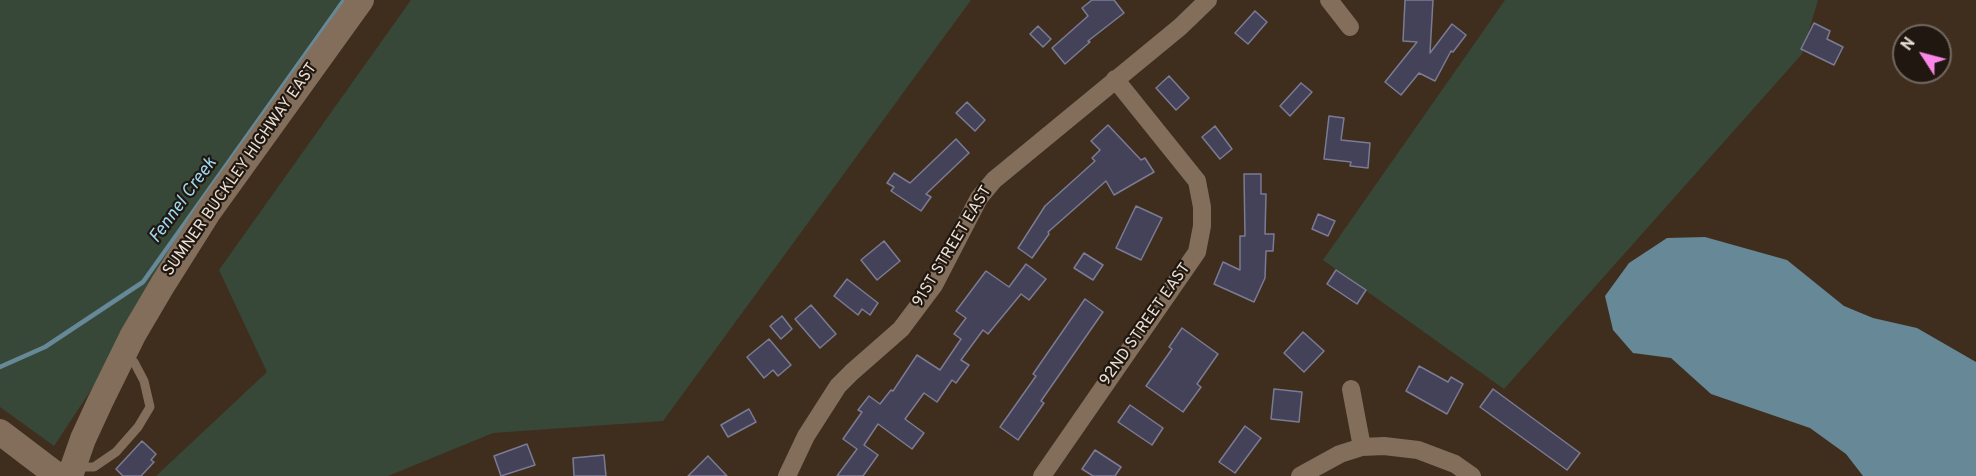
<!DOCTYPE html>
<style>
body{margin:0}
#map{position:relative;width:1976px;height:476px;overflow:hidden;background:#3f2e1d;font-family:Overpass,sans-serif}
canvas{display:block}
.north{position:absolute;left:1892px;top:24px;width:60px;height:60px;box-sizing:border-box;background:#201810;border:2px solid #72685f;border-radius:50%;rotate:306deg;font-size:16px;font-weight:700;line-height:24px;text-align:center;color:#ece0d6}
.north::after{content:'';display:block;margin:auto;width:21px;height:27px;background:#fa87e7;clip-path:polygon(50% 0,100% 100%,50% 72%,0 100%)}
</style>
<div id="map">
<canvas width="1976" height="476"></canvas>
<div class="north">N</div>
</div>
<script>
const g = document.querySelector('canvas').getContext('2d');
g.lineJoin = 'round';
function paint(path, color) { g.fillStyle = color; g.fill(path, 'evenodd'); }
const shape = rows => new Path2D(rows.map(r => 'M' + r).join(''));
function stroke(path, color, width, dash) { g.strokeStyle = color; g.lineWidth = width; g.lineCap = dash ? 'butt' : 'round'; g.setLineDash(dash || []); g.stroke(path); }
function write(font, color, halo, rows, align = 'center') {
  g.font = font + ' Overpass,sans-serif'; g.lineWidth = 4.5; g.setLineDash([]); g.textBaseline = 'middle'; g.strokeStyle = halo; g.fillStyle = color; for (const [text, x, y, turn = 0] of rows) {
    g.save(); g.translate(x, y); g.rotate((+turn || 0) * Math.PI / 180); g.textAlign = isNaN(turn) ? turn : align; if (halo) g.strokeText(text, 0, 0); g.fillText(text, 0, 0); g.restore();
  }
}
const green = shape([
 [0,0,355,0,212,207,54,446,0,407],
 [411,0,971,0,663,421,493,433,388,476,156,476,267,372,219,270],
 [1505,0,1818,0,1802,54,1504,389,1323,260]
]);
const water = shape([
 [1705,237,1787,260,1844,306,1873,318,1917,328,1976,362,1976,476,1863,476,1846,454,1810,428,1711,394,1671,358,1633,353,1613,330,1605,296,1629,263,1667,238]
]);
const stream = shape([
 [0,367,45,347,143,282,344,0]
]);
const building = shape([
 [1092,0,1114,0,1124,13,1088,41,1090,42,1065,64,1052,48,1088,16,1082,8,1092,0],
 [1405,0,1433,0,1430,53,1452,24,1466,35,1453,52,1451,51,1435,81,1419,73,1401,95,1385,82,1417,42,1403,41,1405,0],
 [1255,11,1267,22,1248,44,1235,33,1255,11],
 [1814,23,1830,31,1827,39,1843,47,1834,65,1801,49,1814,23],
 [1038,26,1051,39,1043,47,1030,34,1038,26],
 [1169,76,1189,98,1176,110,1156,88,1169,76],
 [1301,83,1312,92,1290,116,1280,106,1301,83],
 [967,102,985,120,975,131,956,113,967,102],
 [1329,116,1344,118,1341,140,1370,143,1368,168,1350,166,1351,162,1324,159,1329,116],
 [1108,125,1141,160,1145,158,1154,172,1114,195,1106,181,1048,232,1049,234,1032,258,1018,248,1045,206,1095,161,1092,158,1100,150,1091,141,1108,125],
 [1215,126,1232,149,1220,159,1202,137,1215,126],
 [956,139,969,153,926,194,931,197,921,211,891,191,894,187,887,183,894,173,910,183,956,139],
 [1244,174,1261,174,1261,194,1266,194,1265,234,1274,234,1273,251,1266,251,1265,278,1254,302,1214,284,1223,262,1240,270,1240,236,1245,236,1244,174],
 [1136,206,1162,218,1141,260,1116,248,1136,206],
 [1318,214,1335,221,1328,236,1312,229,1318,214],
 [884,241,900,261,877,280,861,260,884,241],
 [1084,253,1103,265,1093,280,1074,268,1084,253],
 [1026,264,1046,279,1029,300,1021,294,988,334,983,330,961,360,969,365,956,383,952,380,937,402,924,393,905,419,924,433,912,449,878,424,864,445,878,455,863,476,837,476,857,449,843,439,862,412,858,410,869,396,880,404,891,390,893,391,917,355,940,370,961,339,954,334,966,318,956,311,986,271,1009,287,1026,264],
 [1336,270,1366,290,1357,304,1327,284,1336,270],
 [847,279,878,303,870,315,862,309,858,315,834,296,847,279],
 [1085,299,1103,312,1041,401,1044,403,1018,440,1000,427,1036,376,1033,374,1085,299],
 [811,305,836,334,820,348,795,319,811,305],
 [782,316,792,329,781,339,770,326,782,316],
 [1182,328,1218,354,1197,384,1201,387,1183,412,1146,386,1172,349,1169,347,1182,328],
 [1303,332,1324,351,1304,372,1284,353,1303,332],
 [769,339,791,365,778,376,773,370,764,378,747,357,769,339],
 [1419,366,1448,382,1451,377,1463,384,1447,414,1406,391,1419,366],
 [1274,389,1302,392,1299,422,1271,419,1274,389],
 [1493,389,1580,453,1567,470,1480,407,1493,389],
 [1130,405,1163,428,1152,445,1118,422,1130,405],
 [749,409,756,422,728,437,721,425,749,409],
 [1245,426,1261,438,1235,473,1219,462,1245,426],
 [142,441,156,454,151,460,154,462,141,476,123,476,116,469,142,441],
 [527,444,535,465,501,476,494,456,527,444],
 [1095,450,1121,467,1115,476,1093,476,1082,469,1095,450],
 [604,455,606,476,574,476,573,458,604,455],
 [708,456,727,476,688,476,708,456]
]);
const lane = shape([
 [76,467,94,467,116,452,138,427,150,407,144,381,134,362,126,356]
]);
const street = shape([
 [1329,0,1350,27],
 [1351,389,1362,447],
 [787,476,806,436,838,386,852,372,901,329,934,285,979,198,994,180,1180,27,1208,0],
 [1042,476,1197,252,1202,226,1202,207,1197,181,1115,79],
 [1300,476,1340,454,1362,447,1384,446,1418,450,1455,464,1472,476]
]);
const secondary = shape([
 [0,432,58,476],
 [70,476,83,439,100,402,133,335,163,284,207,214,361,0]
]);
const streetNames = [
 ["SUMNER BUCKLEY HIGHWAY EAST",241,170,-55],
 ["91ST STREET EAST",953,247,-59],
 ["92ND STREET EAST",1146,325,-55]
];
const waterNames = [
 ["Fennel Creek",184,201,-54]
];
paint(green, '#374839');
paint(water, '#668897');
stroke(stream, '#668897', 4.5);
paint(building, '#434259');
stroke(building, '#7b7b94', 1.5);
stroke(lane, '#826e5b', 9);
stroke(street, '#826e5b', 18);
stroke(secondary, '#826e5b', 26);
write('16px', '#ece0d6', '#201810', streetNames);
write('italic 18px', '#9bdaf6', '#201810', waterNames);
</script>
